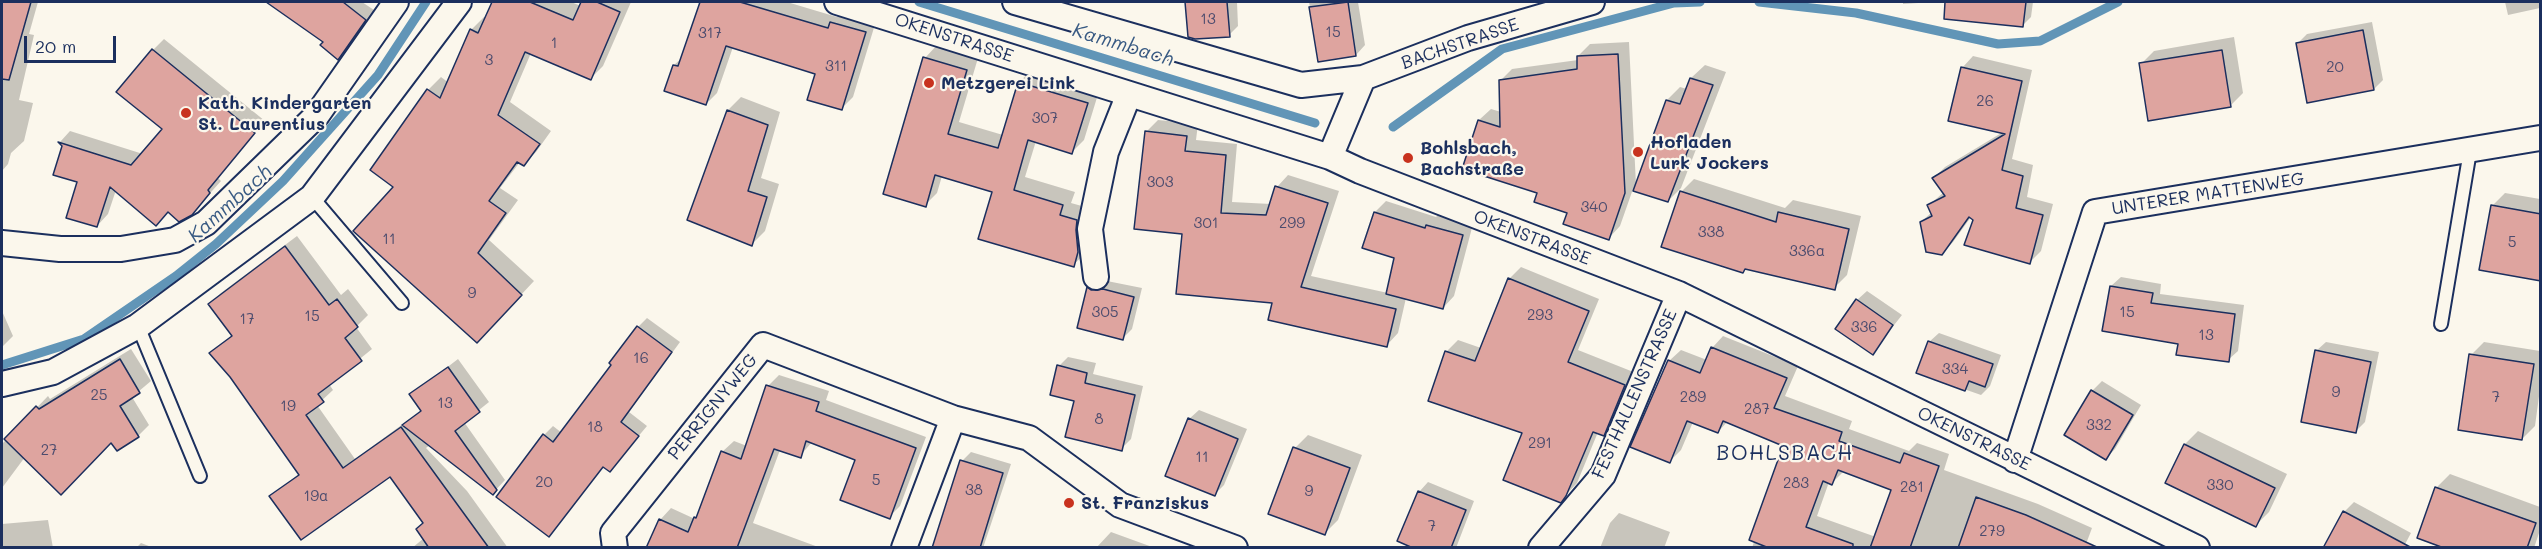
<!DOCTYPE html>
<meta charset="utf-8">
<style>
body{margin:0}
#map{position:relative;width:2542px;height:549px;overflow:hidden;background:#fbf7ec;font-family:Mali,sans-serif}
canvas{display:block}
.frame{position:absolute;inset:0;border:3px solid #1b2f5e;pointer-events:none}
.scale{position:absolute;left:24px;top:36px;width:92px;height:27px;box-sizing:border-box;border:3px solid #1b2f5e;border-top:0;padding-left:8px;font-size:18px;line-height:21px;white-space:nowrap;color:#1b2f5e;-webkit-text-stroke:4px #fbf7ec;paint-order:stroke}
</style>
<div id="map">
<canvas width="2542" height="549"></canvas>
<div class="frame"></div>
<div class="scale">20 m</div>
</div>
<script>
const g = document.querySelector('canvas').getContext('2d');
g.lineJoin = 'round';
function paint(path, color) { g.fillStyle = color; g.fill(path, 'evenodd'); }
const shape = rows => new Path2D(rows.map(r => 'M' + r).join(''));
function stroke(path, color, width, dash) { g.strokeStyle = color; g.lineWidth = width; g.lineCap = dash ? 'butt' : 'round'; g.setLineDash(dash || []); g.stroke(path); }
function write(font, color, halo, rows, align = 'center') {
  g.font = font + ' Mali,sans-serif'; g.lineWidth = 4.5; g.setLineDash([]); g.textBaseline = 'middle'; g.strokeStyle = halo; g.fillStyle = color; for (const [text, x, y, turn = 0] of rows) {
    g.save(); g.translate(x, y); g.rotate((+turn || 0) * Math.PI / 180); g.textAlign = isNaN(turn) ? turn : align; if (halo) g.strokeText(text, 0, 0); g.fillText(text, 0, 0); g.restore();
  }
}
const shadow = shape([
 [2,2,38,2,29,34,34,35,19,100,33,103,24,141,11,153,8,164,2,171],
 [268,2,362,2,374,10,348,48,338,58,325,41],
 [494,2,571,2,581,6,583,2,631,2,603,66,590,79,531,53,510,102,551,131,536,152,524,164,520,162,500,188,518,200,489,240,534,281,490,328,396,187,372,170,428,90,441,77,449,83,471,30,484,17,486,18],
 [702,2,787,2,837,17,842,11,876,21,853,97,842,108,817,73,733,47,717,93,706,104,674,65,684,56],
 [1187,2,1237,2,1238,26,1229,35,1189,36],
 [1309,2,1358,2,1365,45,1356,55,1319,61],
 [1903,2,1934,2,1903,4],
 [1959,2,2033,2,2031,17,2023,25,1959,7],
 [2505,2,2540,2,2540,8,2508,15],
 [2372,22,2383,80,2374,89,2297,44,2307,34],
 [2234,37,2243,93,2230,106,2141,64,2154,51],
 [164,39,265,121,218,178,221,181,203,201,169,211,116,190,108,214,97,226,64,146,60,142,70,131,143,154,164,129,153,50],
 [1629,42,1636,185,1667,100,1680,87,1687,89,1691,78,1705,65,1726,72,1681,188,1668,201,1633,189,1620,226,1609,238,1539,192,1479,120,1491,109,1501,112,1500,81,1512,69,1578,60,1578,56,1590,44],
 [937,45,978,58,959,122,1003,135,1019,82,1032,70,1099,91,1084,140,1072,152,1036,141,1025,177,1075,192,1071,203,1089,208,1086,253,1073,265,993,191,942,176,937,193,925,205,925,58],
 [1973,56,2032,70,2012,159,2033,165,2027,197,2053,204,2041,251,2030,262,1971,217,1953,242,1942,254,1921,222,1932,212,1928,206,1944,192,1934,178,1945,167,2003,132,1962,68],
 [741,97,780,112,761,178,779,184,765,231,752,244,728,110],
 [1158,120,1198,124,1196,140,1237,144,1232,202,1271,204,1277,187,1288,175,1339,191,1311,276,1388,293,1395,257,1375,212,1386,201,1436,217,1439,214,1473,224,1454,296,1443,308,1406,298,1398,333,1387,345,1273,301,1184,232,1146,132],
 [1694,179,1785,208,1793,200,1861,216,1847,275,1834,288,1747,268,1743,272,1681,192],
 [2505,193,2540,199,2540,280,2492,206],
 [297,236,341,295,348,289,368,315,356,327,372,349,329,384,333,390,317,405,355,459,422,410,411,395,458,359,489,402,464,422,505,480,493,493,430,445,426,448,467,491,508,548,412,548,424,538,424,522,390,475,271,496,300,473,231,376,211,353,232,335,210,304,221,293],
 [1521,267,1599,299,1578,350,1636,373,1615,423,1603,435,1598,432,1577,483,1560,501,1524,433,1446,352,1458,340,1481,348,1509,279],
 [2121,277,2161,284,2160,294,2244,305,2238,351,2228,360,2179,343,2111,286],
 [1097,279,1142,288,1132,329,1123,338,1088,288],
 [1867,291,1902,315,1872,353,1857,300],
 [2,311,13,336,2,347],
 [647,318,680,342,629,412,647,426,610,470,604,466,549,535,544,435,553,426,562,433,613,364,638,327],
 [1939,333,2001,355,1990,386,1981,395,1918,373,1929,342],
 [1723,336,1798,366,1785,396,1852,421,1849,429,1909,451,1917,443,1949,454,1944,470,2038,504,2092,528,2086,544,2097,548,1752,548,1785,445,1728,421,1718,432,1693,422,1681,450,1670,461,1669,361,1681,350,1707,360,1712,348],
 [1844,471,1893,489,1876,537,1817,516,1829,482,1832,483],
 [2326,342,2379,352,2365,422,2356,431,2316,351],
 [2484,342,2540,351,2540,389,2535,426,2522,439,2471,355],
 [131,349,151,381,132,397,149,425,138,436,25,457,2,488,2,444,48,396,50,399],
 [1068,357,1096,363,1093,374,1143,386,1131,439,1121,449,1076,400,1059,366],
 [779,375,829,391,826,400,926,437,900,506,889,517,857,459,812,442,800,456,780,450,753,523,821,548,647,548,660,520,671,508,695,519,699,515,722,452,734,441,747,446,768,386],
 [2102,381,2141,405,2115,449,2106,458,2092,391],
 [1199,410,1247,429,1224,485,1215,494,1189,419],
 [2198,431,2287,474,2269,512,2256,525,2167,482,2185,444],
 [1308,435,1362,455,1338,520,1325,533,1270,513,1295,448],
 [971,452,1011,464,983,548,935,548,962,461],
 [2450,474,2540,507,2540,530,2534,548,2449,548,2419,537,2437,487],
 [1428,482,1474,501,1456,548,1418,548,1419,492],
 [2354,502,2411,533,2403,548,2325,548,2344,512],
 [1619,513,1670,532,1664,548,1600,548,1610,523],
 [48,520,53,548,2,548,2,524],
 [1111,532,1155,548,1096,548],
 [141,543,154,548,136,548]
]);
const stream = shape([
 [919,2,1315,123],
 [1759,2,1856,13,1998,44,2040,41,2118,2],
 [1393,127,1502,49,1674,3,1700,2],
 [2,365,84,339,176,276,216,244,283,181,378,75,426,2]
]);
const building = shape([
 [2,2,31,2,9,80,2,79,2,2],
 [266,2,343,2,366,20,338,60,320,45,323,42,266,2],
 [492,2,530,2,573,20,581,2,597,2,620,12,591,80,525,52,498,115,540,144,524,166,517,162,489,201,506,213,478,253,522,295,477,343,353,231,393,187,370,170,427,89,440,98,470,29,478,33,492,2],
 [700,2,740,2,828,28,830,22,866,32,842,110,807,100,815,74,726,46,706,105,664,91,673,65,678,66,700,2],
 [1185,2,1227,2,1230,37,1195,39,1188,37,1185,2],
 [1348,2,1356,56,1318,62,1309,7,1348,2],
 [1945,2,2026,2,2023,27,1944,19,1945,2],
 [2363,30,2374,90,2307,103,2296,43,2363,30],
 [152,49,255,133,208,190,210,193,192,215,179,222,168,212,156,226,110,187,97,227,66,218,77,182,53,175,62,146,58,142,131,165,162,129,116,92,152,49],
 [2222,50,2231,107,2148,121,2139,63,2222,50],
 [1618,54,1625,193,1609,240,1563,224,1567,213,1534,202,1537,193,1462,169,1478,120,1500,127,1499,80,1577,69,1577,56,1618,54],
 [923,57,967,70,948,134,998,148,1018,82,1088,103,1072,154,1028,140,1014,190,1063,205,1060,215,1077,220,1076,230,1078,252,1074,267,978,239,992,192,935,175,926,207,883,194,923,57],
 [1961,67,2022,81,2002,170,2023,176,2016,208,2043,215,2030,264,1964,245,1973,220,1969,217,1942,255,1926,252,1920,222,1932,216,1927,205,1945,196,1932,178,2005,134,1948,121,1961,67],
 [1690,78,1713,85,1668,202,1633,191,1666,100,1680,104,1690,78],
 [727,110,768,125,748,191,767,197,752,246,687,220,727,110],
 [1145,131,1187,136,1185,151,1226,155,1221,213,1266,215,1275,186,1328,203,1301,287,1396,309,1387,347,1268,320,1272,303,1176,294,1182,234,1134,229,1145,131],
 [1680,191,1776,222,1778,212,1849,229,1835,290,1745,269,1743,273,1661,247,1680,191],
 [2491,205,2541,214,2541,281,2479,270,2491,205],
 [1374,212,1425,228,1426,225,1463,235,1443,309,1386,294,1394,258,1362,248,1374,212],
 [285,246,329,305,337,299,358,327,345,338,362,361,318,394,324,402,306,415,343,468,401,427,489,548,429,548,416,529,423,523,390,477,301,540,269,496,299,475,230,377,209,353,232,336,208,304,285,246],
 [1508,278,1589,311,1568,362,1625,385,1604,436,1593,432,1566,496,1561,503,1503,480,1522,433,1428,401,1445,351,1475,361,1508,278],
 [2110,286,2153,293,2151,303,2235,314,2229,362,2176,355,2178,344,2102,331,2110,286],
 [1087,287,1091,290,1103,289,1134,297,1123,340,1077,328,1087,287],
 [1856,299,1893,325,1873,355,1835,329,1856,299],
 [637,326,672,352,621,422,639,436,610,472,603,467,549,537,496,497,543,434,553,442,611,365,609,363,637,326],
 [1928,341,1993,364,1985,387,1969,381,1965,391,1916,373,1928,341],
 [1711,347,1787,378,1774,408,1842,432,1839,441,1900,463,1904,453,1939,466,1910,548,1870,548,1891,490,1838,470,1832,485,1823,481,1806,527,1853,544,1853,548,1769,548,1749,540,1783,446,1723,421,1718,433,1687,421,1670,463,1630,447,1668,360,1700,373,1711,347],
 [2315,350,2371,362,2356,433,2301,422,2315,350],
 [2469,354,2534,364,2522,440,2458,430,2469,354],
 [120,359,140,393,120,406,139,437,117,451,111,443,61,495,4,439,36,406,39,409,120,359],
 [1057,365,1087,373,1085,383,1135,395,1122,451,1065,437,1074,401,1050,395,1057,365],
 [448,367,480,412,455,431,497,490,493,495,402,425,421,411,409,394,448,367],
 [766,385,819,402,816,411,916,448,890,519,840,500,855,460,806,441,801,458,774,449,737,548,646,548,659,519,688,532,694,517,696,518,721,451,741,459,766,385],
 [2091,390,2133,415,2106,460,2064,435,2091,390],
 [1188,418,1238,439,1215,496,1165,476,1188,418],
 [2184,444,2275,488,2256,527,2165,483,2184,444],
 [1293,447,1350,468,1325,535,1268,514,1293,447],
 [960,460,1003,473,980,548,932,548,960,460],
 [2435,487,2536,523,2527,548,2444,548,2417,538,2435,487],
 [1418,491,1466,510,1451,548,1413,548,1397,541,1418,491],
 [1976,497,2026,515,2099,548,1958,548,1976,497],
 [2343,511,2412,548,2323,548,2343,511]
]);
const lane = shape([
 [312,197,402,303],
 [2441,324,2470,151],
 [138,326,200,476]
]);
const street = shape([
 [837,2,1330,157,1360,171,1679,294,2197,548],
 [1015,2,1301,85,1363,78,1468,38,1592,2],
 [1330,157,1363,78],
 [2,243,60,249,121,249,175,240,206,223,317,115,396,2],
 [1096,277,1090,229,1106,152,1129,94],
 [2,384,53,372,138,326,312,197,459,2],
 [2015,460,2095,212,2540,138],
 [615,548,613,533,763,345,953,418,1029,438,1120,505,1235,548],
 [904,548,953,418],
 [1541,548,1603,475,1679,294]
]);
const markers = [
 [929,83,6,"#c8321e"],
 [186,113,6,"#c8321e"],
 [1638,152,6,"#c8321e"],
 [1408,158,6,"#c8321e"],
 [1069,503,6,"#c8321e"]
];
const numberNames = [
 ["13",1208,19],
 ["15",1333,32],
 ["317",710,33],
 ["1",554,43],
 ["3",489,60],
 ["311",836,66],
 ["20",2335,67],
 ["26",1985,101],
 ["307",1045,118],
 ["303",1160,182],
 ["340",1594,207],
 ["301",1206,223],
 ["299",1292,223],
 ["338",1711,232],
 ["11",389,239],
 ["5",2512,242],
 ["336a",1807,251],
 ["9",472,293],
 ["305",1105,312],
 ["15",2127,312],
 ["293",1540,315],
 ["15",312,316],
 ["17",247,319],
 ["336",1864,327],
 ["13",2206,335],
 ["16",641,358],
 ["334",1955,369],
 ["9",2336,392],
 ["25",99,395],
 ["289",1693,397],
 ["7",2496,397],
 ["13",445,403],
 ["19",288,406],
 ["287",1757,409],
 ["8",1099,419],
 ["332",2099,425],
 ["18",595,427],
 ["291",1540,443],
 ["27",49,450],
 ["11",1202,457],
 ["5",876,480],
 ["20",544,482],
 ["283",1796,483],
 ["330",2220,485],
 ["281",1912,487],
 ["38",974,490],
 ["9",1309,491],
 ["19a",316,496],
 ["7",1432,526],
 ["279",1992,531]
];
const streetNames = [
 ["OKENSTRASSE",954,38,18],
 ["BACHSTRASSE",1460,44,-19],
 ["UNTERER MATTENWEG",2208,194,-9],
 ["OKENSTRASSE",1532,238,21],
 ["FESTHALLENSTRASSE",1635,394,-66],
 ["PERRIGNYWEG",713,407,-51],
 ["OKENSTRASSE",1974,439,26]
];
const poiNames = [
 ["Metzgerei Link",941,83],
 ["Kath. Kindergarten",198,103],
 ["St. Laurentius",198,124],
 ["Hofladen",1650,142],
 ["Lurk Jockers",1650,163],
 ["Bohlsbach,",1420,148],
 ["Bachstraße",1420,169],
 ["St. Franziskus",1081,503]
];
const waterNames = [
 ["Kammbach",1123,45,17],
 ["Kammbach",230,204,-42]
];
const quarterNames = [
 ["BOHLSBACH",1785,454]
];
paint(shadow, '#0003');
stroke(stream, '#6195b7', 9);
paint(building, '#dea49f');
stroke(building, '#1b2f5e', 1.5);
stroke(lane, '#1b2f5e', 16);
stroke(street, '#1b2f5e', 28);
stroke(lane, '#fbf7ec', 12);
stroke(street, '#fbf7ec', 24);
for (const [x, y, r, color] of markers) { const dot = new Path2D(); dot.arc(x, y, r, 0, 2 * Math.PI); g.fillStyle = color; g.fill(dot); stroke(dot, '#fbf7ec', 2); }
write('15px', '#4c4c6e', null, numberNames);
write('18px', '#1b2f5e', '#fbf7ec', streetNames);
write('bold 18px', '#1b2f5e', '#fbf7ec', poiNames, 'left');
write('italic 20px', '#385a83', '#fbf7ec', waterNames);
g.letterSpacing = '1.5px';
write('21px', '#1b2f5e', '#fbf7ec', quarterNames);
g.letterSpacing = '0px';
</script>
